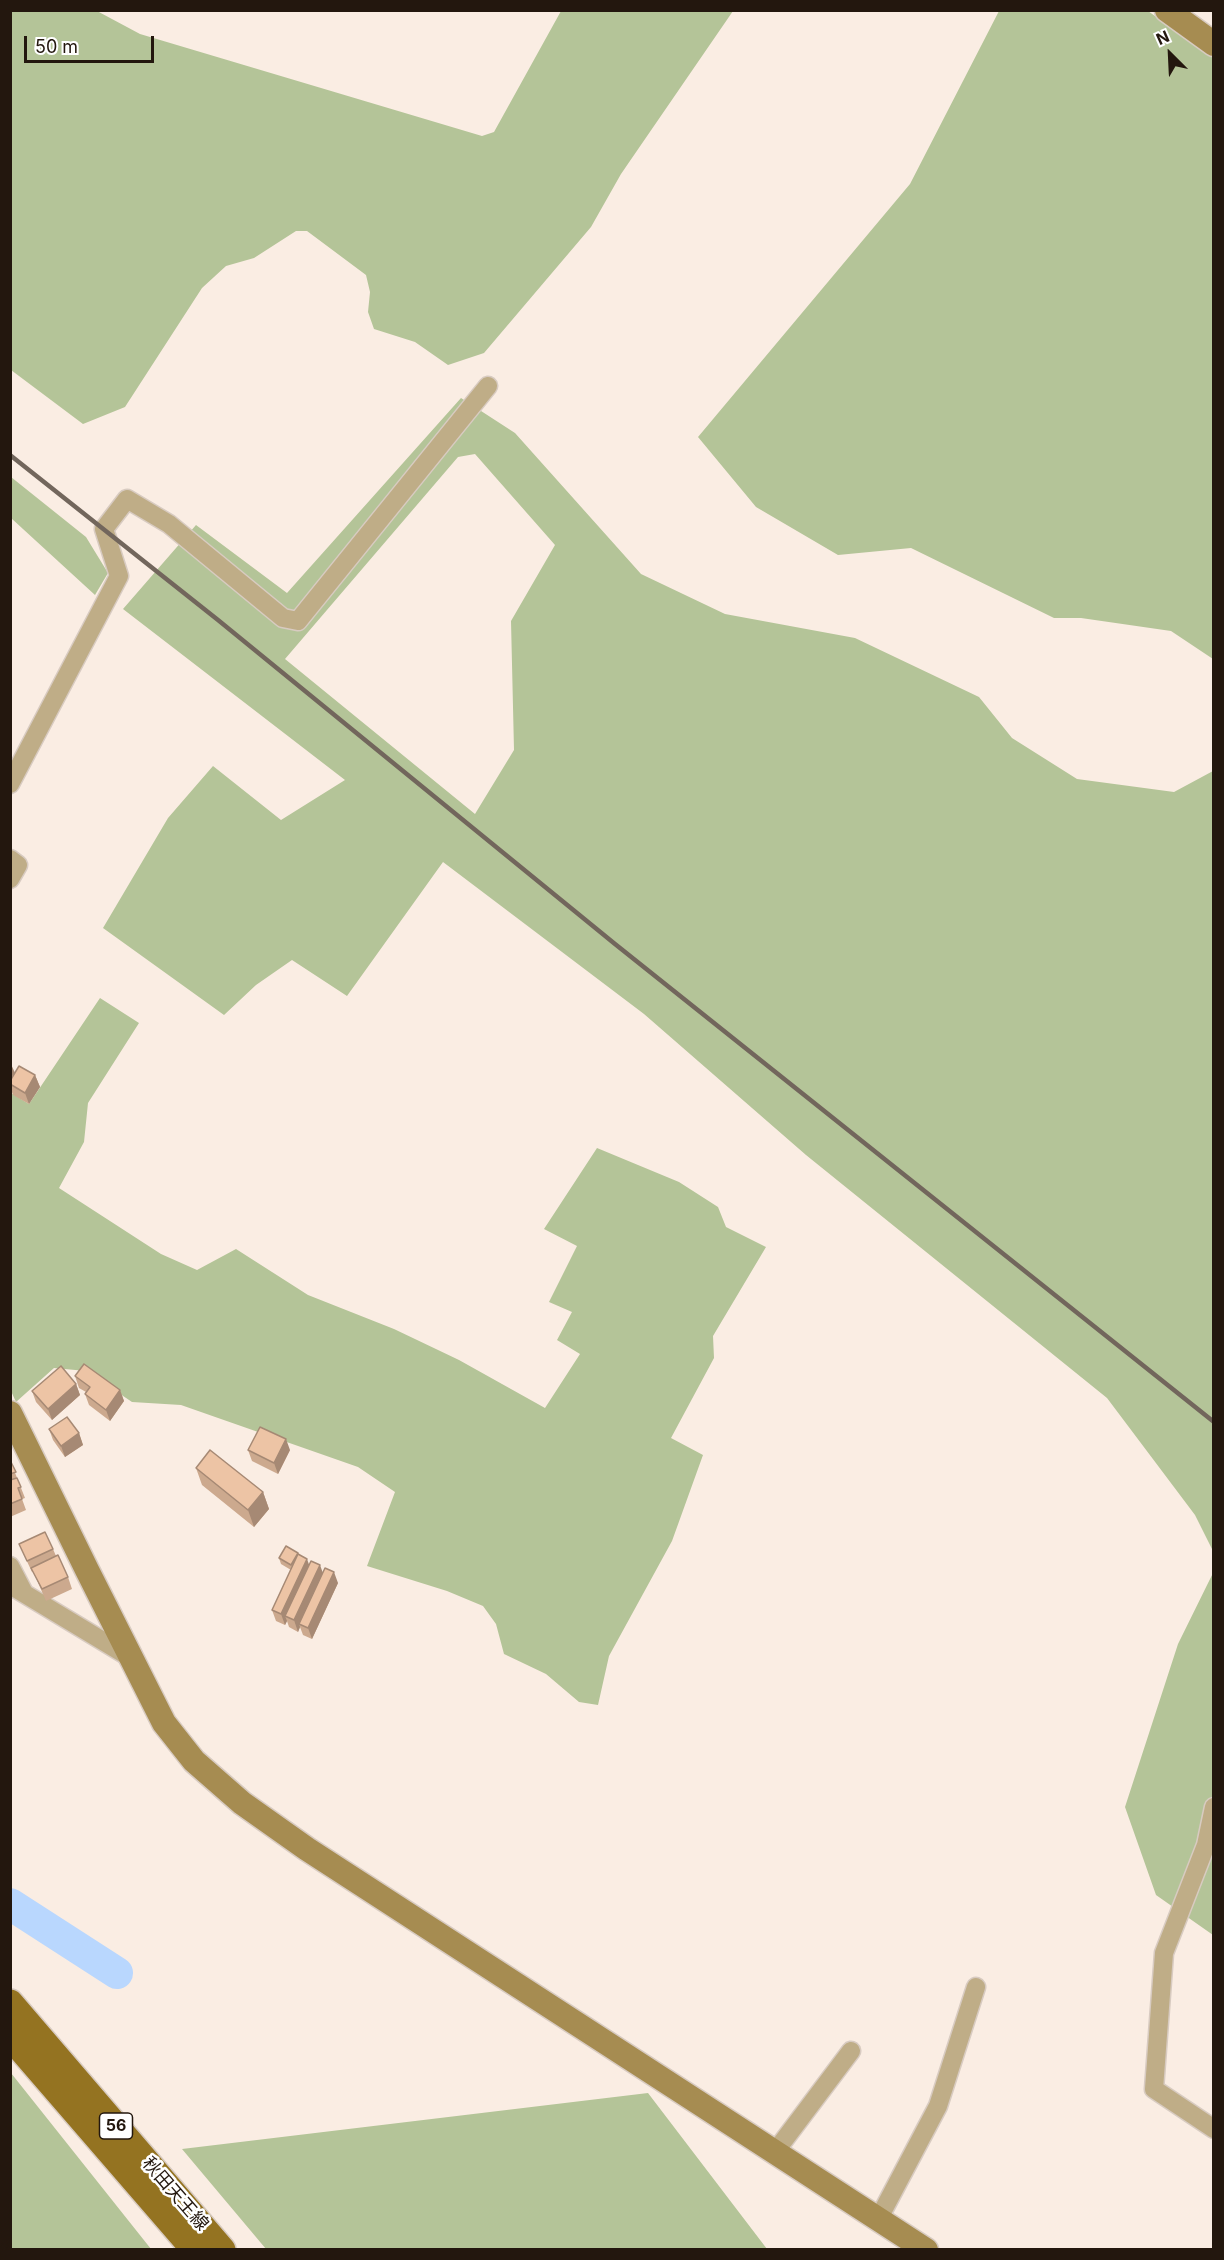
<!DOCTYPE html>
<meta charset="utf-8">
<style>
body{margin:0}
#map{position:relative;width:1224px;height:2260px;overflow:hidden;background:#faede3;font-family:Inter,sans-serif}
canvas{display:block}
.frame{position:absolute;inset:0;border:12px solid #23170e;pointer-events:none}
.north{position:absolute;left:1140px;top:24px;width:60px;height:60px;-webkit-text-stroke:4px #fff;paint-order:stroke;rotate:336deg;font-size:16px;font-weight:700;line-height:24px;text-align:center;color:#23170e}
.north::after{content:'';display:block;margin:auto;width:21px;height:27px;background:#23170e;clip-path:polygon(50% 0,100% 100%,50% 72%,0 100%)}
.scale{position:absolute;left:24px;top:36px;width:130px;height:27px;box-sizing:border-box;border:3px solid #23170e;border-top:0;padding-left:8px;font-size:18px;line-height:21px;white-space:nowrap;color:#23170e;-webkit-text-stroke:4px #fff;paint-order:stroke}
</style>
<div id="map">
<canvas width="1224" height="2260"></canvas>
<div class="frame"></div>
<div class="north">N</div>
<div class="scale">50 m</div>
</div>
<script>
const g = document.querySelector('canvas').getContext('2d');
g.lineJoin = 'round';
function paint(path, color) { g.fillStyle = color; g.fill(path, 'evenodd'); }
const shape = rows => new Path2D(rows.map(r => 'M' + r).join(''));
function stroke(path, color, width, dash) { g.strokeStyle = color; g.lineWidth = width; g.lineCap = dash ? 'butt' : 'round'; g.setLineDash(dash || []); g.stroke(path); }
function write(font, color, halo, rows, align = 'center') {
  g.font = font + ' Inter,"Noto Sans JP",sans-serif'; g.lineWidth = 5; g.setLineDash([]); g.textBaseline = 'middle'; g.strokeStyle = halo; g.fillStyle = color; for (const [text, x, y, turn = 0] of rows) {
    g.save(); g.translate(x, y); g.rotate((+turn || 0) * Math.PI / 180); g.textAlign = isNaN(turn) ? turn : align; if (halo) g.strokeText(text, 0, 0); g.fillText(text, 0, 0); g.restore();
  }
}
const forest = shape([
 [10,11,97,11,140,34,482,136,494,132,561,11,733,11,621,174,591,227,484,353,448,365,415,342,374,329,368,312,370,292,366,275,307,231,296,231,254,258,226,266,202,288,125,407,83,424,11,370],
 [999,11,1148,11,1213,58,1213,659,1171,631,1081,618,1054,618,911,548,838,555,756,507,698,437,910,184],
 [461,398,515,433,641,574,725,614,855,638,979,697,1012,738,1077,779,1174,792,1213,771,1213,1551,1195,1515,1107,1398,806,1155,644,1014,443,862,347,996,292,960,256,985,224,1015,103,928,168,818,213,766,281,820,345,780,123,609,196,525,287,593],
 [475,454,555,545,511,621,514,750,475,814,285,659,458,457],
 [11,477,86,537,108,573,95,595,11,518],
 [100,998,139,1023,88,1103,84,1142,59,1188,161,1254,197,1270,236,1249,308,1295,394,1329,459,1360,545,1408,580,1354,557,1340,572,1312,549,1302,577,1246,544,1229,597,1148,679,1182,718,1207,726,1227,766,1247,713,1336,714,1358,671,1438,703,1455,672,1541,609,1656,598,1705,579,1702,546,1674,504,1654,496,1624,483,1606,447,1591,367,1566,395,1492,358,1467,181,1405,132,1402,86,1371,54,1368,16,1402,11,1391,11,1093,29,1104],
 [1213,1573,1213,1935,1156,1895,1125,1807,1178,1644],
 [10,2073,11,2073,151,2249,11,2249],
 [648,2093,767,2249,266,2249,182,2149]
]);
const river = shape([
 [10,1904,117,1973]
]);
const street = shape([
 [10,784,119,576,104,529,127,499,169,524,283,618,298,621,488,386],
 [10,859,18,865,10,879],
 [10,1566,24,1593],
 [10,1585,131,1658],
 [1214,1807,1206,1845,1164,1953,1154,2089,1214,2129],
 [775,2152,851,2051],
 [879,2218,938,2106,976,1987]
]);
const secondary = shape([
 [1167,10,1214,44],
 [10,1413,87,1570,164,1723,194,1761,242,1803,307,1849,926,2250]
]);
const primary = shape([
 [10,2003,222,2250],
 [10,2036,195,2250]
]);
const rail = shape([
 [10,455,218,620,615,944,1214,1422]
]);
const wall = shape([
 [35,1075,40,1087,29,1104,13,1095,10,1087,10,1081],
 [75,1376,120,1390,124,1401,110,1421,89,1405,85,1394,86,1392,79,1388],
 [76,1384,80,1395,52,1420,36,1402,32,1391],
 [49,1429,79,1433,83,1445,65,1457,53,1440],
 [248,1450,290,1450,278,1474,252,1461],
 [10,1460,25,1498,22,1499,26,1510,10,1517],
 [196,1468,263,1492,269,1509,254,1527,202,1485],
 [19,1544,53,1549,56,1556,68,1577,72,1589,46,1601,33,1571,32,1572,24,1555],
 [298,1553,309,1565,323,1573,338,1583,312,1639,303,1635,300,1627,298,1632,289,1627,287,1621,285,1625,276,1621,272,1610,291,1570,281,1564,279,1558]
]);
const shadedWall = shape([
 [10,1062,15,1073,10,1079],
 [35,1075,40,1087,29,1104,25,1093],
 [76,1384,80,1395,52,1420,48,1409],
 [120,1390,124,1401,110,1421,106,1410],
 [79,1433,83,1445,65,1457,61,1446],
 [286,1439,290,1450,278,1474,274,1463],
 [263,1492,269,1509,254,1527,248,1510],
 [307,1559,311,1570,285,1616,287,1621,285,1625,281,1614],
 [320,1565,324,1576,299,1624,300,1627,298,1632,294,1620],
 [334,1572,338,1583,312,1639,308,1628]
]);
const building = shape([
 [19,1066,35,1075,25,1093,10,1084,10,1081,19,1066],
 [84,1364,120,1390,106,1410,85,1394,90,1387,75,1376,84,1364],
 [61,1366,76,1384,48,1409,32,1391,61,1366],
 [67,1417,79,1433,61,1446,49,1429,67,1417],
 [260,1427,286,1439,274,1463,248,1450,260,1427],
 [210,1450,263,1492,248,1510,196,1468,210,1450],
 [10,1460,16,1472,10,1474,10,1460],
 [17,1478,21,1487,18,1488,22,1499,10,1504,10,1480,17,1478],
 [45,1532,53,1549,27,1561,19,1544,45,1532],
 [286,1546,298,1553,291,1565,279,1558,286,1546],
 [298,1554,307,1559,281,1614,272,1610,298,1554],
 [58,1555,68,1577,42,1589,31,1568,58,1555],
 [311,1561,320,1565,294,1620,285,1616,311,1561],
 [325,1568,334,1572,308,1628,299,1624,325,1568]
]);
const shields = [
 [116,2126,33]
];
const shieldNames = [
 ["56",116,2126]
];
const streetNames = [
 ["秋田天王線",175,2194,49]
];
paint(forest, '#b4c498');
stroke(river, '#b9d7fe', 32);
stroke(street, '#d8cbc1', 21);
stroke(secondary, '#d8cbc1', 27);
stroke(primary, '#d8cbc1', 30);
stroke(street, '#bfad87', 18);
stroke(secondary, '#a68c51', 24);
stroke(primary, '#947321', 27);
stroke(rail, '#72665c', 4.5);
paint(wall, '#cca98e');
paint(shadedWall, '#a68974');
paint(building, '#edc4a5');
stroke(building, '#a68974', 1.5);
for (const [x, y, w] of shields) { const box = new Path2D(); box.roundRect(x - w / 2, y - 13, w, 26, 4.5); g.fillStyle = '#fff'; g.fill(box); stroke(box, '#23170e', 1.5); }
write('bold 16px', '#23170e', null, shieldNames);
write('18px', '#23170e', '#fff', streetNames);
</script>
